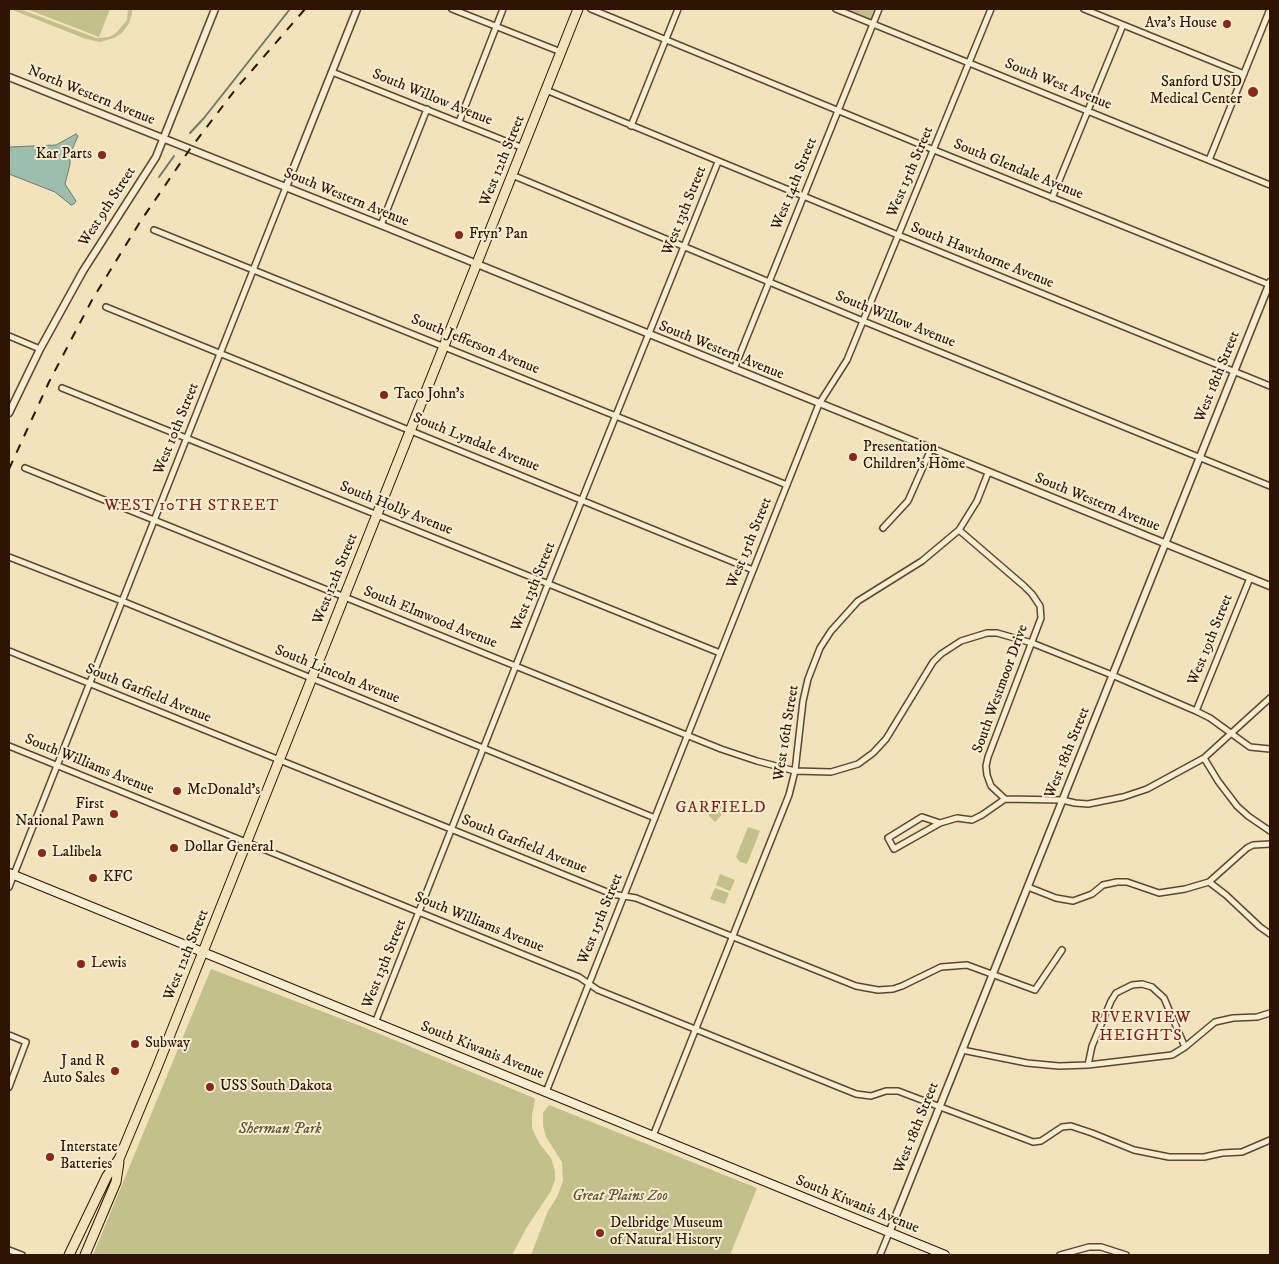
<!DOCTYPE html>
<style>
body{margin:0}
#map{position:relative;width:1279px;height:1264px;overflow:hidden;background:#f2e3bb;font-family:"IM FELL DW Pica",serif}
canvas{display:block}
.frame{position:absolute;inset:0;border:10px solid #2d1300;pointer-events:none}
</style>
<div id="map">
<canvas width="1279" height="1264"></canvas>
<div class="frame"></div>
</div>
<script>
const g = document.querySelector('canvas').getContext('2d');
g.lineJoin = 'round';
function paint(path, color) { g.fillStyle = color; g.fill(path, 'evenodd'); }
const shape = rows => new Path2D(rows.map(r => 'M' + r).join(''));
function stroke(path, color, width, dash) { g.strokeStyle = color; g.lineWidth = width; g.lineCap = dash ? 'butt' : 'round'; g.setLineDash(dash || []); g.stroke(path); }
function write(font, color, halo, rows, align = 'center') {
  g.font = font + ' "IM FELL DW Pica",serif'; g.lineWidth = 4; g.setLineDash([]); g.textBaseline = 'middle'; g.strokeStyle = halo; g.fillStyle = color; for (const [text, x, y, turn = 0] of rows) {
    g.save(); g.translate(x, y); g.rotate((+turn || 0) * Math.PI / 180); g.textAlign = isNaN(turn) ? turn : align; if (halo) g.strokeText(text, 0, 0); g.fillText(text, 0, 0); g.restore();
  }
}
const green = shape([
 [10,9,20,9,96,38,109,37,116,33,127,20,128,9,132,9,132,13,129,23,122,33,114,38,100,42,86,39],
 [27,9,110,9,99,37],
 [836,9,879,9,873,24],
 [718,803,725,811,715,822,708,815],
 [748,827,760,831,747,864,740,862,736,857],
 [720,874,735,880,730,891,716,885],
 [715,888,729,893,725,904,710,899],
 [211,969,363,1027,534,1098,535,1100,532,1115,532,1128,539,1143,551,1158,555,1171,555,1180,551,1191,527,1227,512,1255,93,1255],
 [549,1105,757,1188,730,1255,531,1255,548,1211,557,1197,563,1181,562,1162,546,1137,543,1126,543,1113]
]);
const water = shape([
 [76,134,78,136,70,154,70,164,65,184,76,201,74,204,71,205,55,192,9,174,9,147,56,145,76,134]
]);
const stream = shape([
 [190,133,204,118,290,9],
 [159,177,174,156]
]);
const minor = shape([
 [452,9,561,52],
 [591,9,934,150,1270,285],
 [836,9,1270,185],
 [1084,9,1244,74],
 [332,72,523,148],
 [546,90,898,235,1270,386],
 [459,122,503,9],
 [631,126,678,9],
 [1209,160,1270,9],
 [512,175,863,321,1270,486],
 [1052,198,1123,25],
 [381,225,427,109],
 [154,230,787,485],
 [106,307,753,570],
 [9,336,40,349],
 [734,369,879,9],
 [62,388,720,653],
 [25,468,721,749,757,761,795,771,831,772,858,764,873,753,886,739,933,662,941,654,961,641,987,633,997,633,1032,643,1112,675,1196,711,1210,718,1250,747,1270,749],
 [883,528,908,501,931,449],
 [959,530,1024,586,1032,594,1040,606,1041,618,988,757,986,766,987,775,991,786,1005,799,1062,800,1075,803,1088,804,1123,797,1147,789,1204,758,1270,698],
 [9,557,122,601,655,818],
 [9,651,612,894,636,898,856,986,878,990,893,989,902,986,941,967,967,965,1035,990,1062,950],
 [1196,711,1250,578],
 [9,746,579,977,598,990,856,1094,871,1096,886,1091,898,1091,1033,1142,1041,1141,1062,1127,1071,1126,1092,1133,1134,1150,1169,1157,1204,1157,1222,1153,1242,1152,1270,1140],
 [1204,758,1218,781,1237,806,1248,816,1270,831],
 [940,823,922,817,888,838,894,849,940,823,957,818,972,820,982,815,1005,799],
 [1209,882,1226,895,1260,927,1270,934],
 [9,887,286,187],
 [1028,887,1056,898,1073,901,1092,894,1103,885,1117,882,1127,882,1159,893,1185,889,1209,882,1247,848,1253,845,1270,844],
 [375,1023,548,584,718,162],
 [9,1035,26,1042,9,1087],
 [962,1050,1027,1063,1059,1066,1088,1065,1172,1055,1185,1047,1215,1022,1233,1018,1257,1017,1270,1013],
 [1088,1065,1092,1046,1111,1001,1116,993,1132,985,1142,984,1152,987,1164,998,1185,1047],
 [546,1092,819,404,847,360,991,9],
 [653,1136,789,795,795,771,803,701,808,679,820,648,831,631,858,601,922,561,959,530,977,501,988,473],
 [9,1250,22,1255],
 [880,1255,889,1233],
 [1060,1255,1089,1247,1101,1247,1126,1255]
]);
const tertiary = shape([
 [9,77,381,225,1270,586],
 [286,187,357,9],
 [9,413,40,349,83,271,156,157,215,9],
 [889,1233,1270,282]
]);
const secondary = shape([
 [9,873,945,1255]
]);
const primary = shape([
 [69,1255,107,1176,119,1159,156,1070,578,9],
 [85,1255,116,1182,119,1162]
]);
const rail = shape([
 [9,469,49,382,92,300,140,222,190,149,235,90,305,9]
]);
const markers = [
 [1227,24,5,"#8f2418"],
 [1253,92,6,"#8f2418"],
 [102,155,5,"#8f2418"],
 [459,235,5,"#8f2418"],
 [384,395,5,"#8f2418"],
 [853,457,5,"#8f2418"],
 [177,791,5,"#8f2418"],
 [114,814,5,"#8f2418"],
 [174,848,5,"#8f2418"],
 [42,853,5,"#8f2418"],
 [93,878,5,"#8f2418"],
 [81,964,5,"#8f2418"],
 [135,1044,5,"#8f2418"],
 [115,1071,5,"#8f2418"],
 [210,1087,5,"#8f2418"],
 [50,1157,5,"#8f2418"],
 [600,1233,5,"#8f2418"]
];
const poiNames = [
 ["Ava's House",1217,24,"right"],
 ["Sanford USD",1242,83,"right"],
 ["Medical Center",1242,100,"right"],
 ["Kar Parts",92,155,"right"],
 ["Fryn' Pan",469,235],
 ["Taco John's",394,395],
 ["Presentation",863,448],
 ["Children's Home",863,465],
 ["McDonald's",187,791],
 ["First",104,805,"right"],
 ["National Pawn",104,822,"right"],
 ["Dollar General",184,848],
 ["Lalibela",52,853],
 ["KFC",103,878],
 ["Lewis",91,964],
 ["Subway",145,1044],
 ["J and R",105,1062,"right"],
 ["Auto Sales",105,1079,"right"],
 ["USS South Dakota",220,1087],
 ["Interstate",60,1148],
 ["Batteries",60,1165],
 ["Delbridge Museum",610,1224],
 ["of Natural History",610,1241]
];
const streetNames = [
 ["South West Avenue",1058,85,22],
 ["North Western Avenue",91,96,22],
 ["South Willow Avenue",432,98,22],
 ["West 12th Street",503,161,-68],
 ["South Glendale Avenue",1018,170,22],
 ["West 15th Street",911,172,-67],
 ["West 14th Street",795,184,-68],
 ["South Western Avenue",346,198,22],
 ["West 9th Street",108,207,-57],
 ["West 13th Street",685,211,-68],
 ["South Hawthorne Avenue",982,256,22],
 ["South Willow Avenue",895,320,22],
 ["South Jefferson Avenue",475,345,22],
 ["South Western Avenue",721,351,22],
 ["West 18th Street",1218,377,-68],
 ["West 10th Street",177,429,-68],
 ["South Lyndale Avenue",476,443,22],
 ["South Western Avenue",1097,503,22],
 ["South Holly Avenue",396,509,22],
 ["West 15th Street",750,543,-68],
 ["West 12th Street",336,579,-68],
 ["West 13th Street",534,587,-68],
 ["South Elmwood Avenue",430,618,22],
 ["West 19th Street",1211,640,-68],
 ["South Lincoln Avenue",337,675,22],
 ["South Westmoor Drive",1001,689,-70],
 ["South Garfield Avenue",148,694,22],
 ["West 16th Street",787,733,-81],
 ["West 18th Street",1068,753,-68],
 ["South Williams Avenue",89,765,22],
 ["South Garfield Avenue",524,845,22],
 ["West 15th Street",601,919,-68],
 ["South Williams Avenue",479,923,22],
 ["West 12th Street",187,955,-68],
 ["West 13th Street",385,964,-68],
 ["South Kiwanis Avenue",482,1051,22],
 ["West 18th Street",917,1128,-68],
 ["South Kiwanis Avenue",857,1205,22]
];
const parkNames = [
 ["Sherman Park",280,1130],
 ["Great Plains Zoo",620,1197]
];
const neighbourhoodNames = [
 ["WEST 10TH STREET",192,507],
 ["GARFIELD",721,809],
 ["RIVERVIEW",1141,1019],
 ["HEIGHTS",1141,1037]
];
paint(green, '#c2c18b');
paint(water, '#9bbeaf');
stroke(water, '#6f7a69', 1);
stroke(stream, '#6f7a69', 2);
stroke(minor, '#5e472f', 8);
stroke(tertiary, '#5e472f', 9);
stroke(secondary, '#2d1300', 10);
stroke(primary, '#2d1300', 11);
stroke(minor, '#f7edd3', 5);
stroke(tertiary, '#f7edd3', 6);
stroke(secondary, '#f7edd3', 8);
stroke(primary, '#f2e3bb', 9);
stroke(rail, '#2d1300', 2, [9, 9]);
for (const [x, y, r, color] of markers) { const dot = new Path2D(); dot.arc(x, y, r, 0, 2 * Math.PI); g.fillStyle = color; g.fill(dot); stroke(dot, '#f7edd3', 2); }
write('15px', '#2d1300', '#f7edd3', poiNames, 'left');
write('15px', '#2d1300', '#f7edd3', streetNames);
write('italic 15px', '#615031', '#f7edd3', parkNames);
g.letterSpacing = '1px';
write('16px', '#7a1f14', '#f7edd3', neighbourhoodNames);
g.letterSpacing = '0px';
</script>
